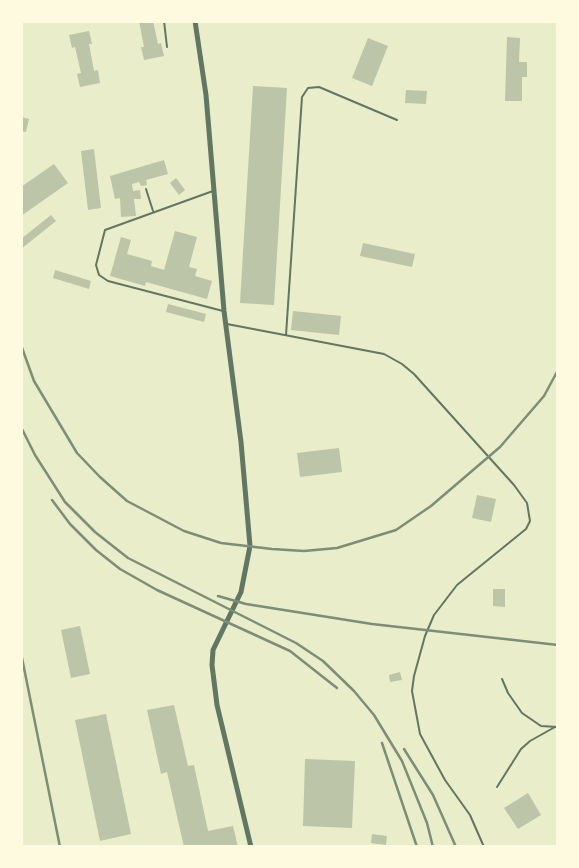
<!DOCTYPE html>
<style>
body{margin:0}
#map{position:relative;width:579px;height:868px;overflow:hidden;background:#e9edc9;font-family:Lato,sans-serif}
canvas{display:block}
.frame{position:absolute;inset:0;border:23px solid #fefae0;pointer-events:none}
</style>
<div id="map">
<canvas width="579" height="868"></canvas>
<div class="frame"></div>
</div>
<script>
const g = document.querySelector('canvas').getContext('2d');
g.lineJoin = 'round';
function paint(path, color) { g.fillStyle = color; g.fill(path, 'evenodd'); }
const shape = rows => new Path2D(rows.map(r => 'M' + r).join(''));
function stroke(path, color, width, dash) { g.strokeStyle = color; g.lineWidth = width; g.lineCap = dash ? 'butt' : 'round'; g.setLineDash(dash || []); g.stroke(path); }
const building = shape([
 [139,21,153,21,158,44,161,43,164,56,144,60,141,47,144,47],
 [89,31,92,44,89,44,94,71,98,70,100,83,80,87,77,74,81,73,75,47,72,48,69,35],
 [507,37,520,38,519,62,527,62,527,77,522,77,522,101,505,101],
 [368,38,388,46,372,86,352,78],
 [253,86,287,88,274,305,240,303],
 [406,90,427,91,426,104,405,103],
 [21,117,29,119,26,132,21,131],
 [94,149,101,208,88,210,81,151],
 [164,160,168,174,146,180,147,185,141,186,139,182,132,184,133,191,140,190,141,199,134,199,136,216,121,217,120,198,115,199,110,176],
 [54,164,68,183,21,216,21,187],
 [176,178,185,190,179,195,170,183],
 [51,215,56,221,21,249,21,239],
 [175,231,197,237,189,267,197,269,195,276,212,281,207,299,146,282,145,286,110,276,121,237,131,240,127,254,152,261,151,266,164,270],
 [363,243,415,254,412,267,360,256],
 [55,270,91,281,89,289,53,278],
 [168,304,206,314,204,322,166,312],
 [293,311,341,316,339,335,291,330],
 [339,448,342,472,300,477,297,453],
 [477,495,496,499,491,522,472,518],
 [493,589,505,589,505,607,493,606],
 [80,626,90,674,71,678,61,630],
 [400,672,402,680,390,682,389,675],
 [174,705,188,766,194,765,208,831,233,826,238,847,184,847,167,772,161,774,147,710],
 [106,714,131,834,100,841,75,720],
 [305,759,355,761,352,828,303,826],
 [528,793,541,815,518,829,504,808],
 [372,834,387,836,386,845,371,843]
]);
const service = shape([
 [164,21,167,47],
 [146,189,153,211],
 [213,191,105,230,96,265,99,275,108,281,223,311],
 [227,324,384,354,402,364,414,374,514,485,527,503,530,521,526,529,457,585,434,615,425,636,414,676,412,691,420,734,445,780,470,815,484,847],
 [286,335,302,97,308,88,319,87,397,120],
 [502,679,508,693,522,713,541,726,558,727],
 [497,787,521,749,530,741,555,727]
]);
const tertiary = shape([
 [195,21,206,95,224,311,241,442,250,546,241,592,213,650,212,665,217,705,251,847]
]);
const rail = shape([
 [21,345,34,381,77,453,100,477,127,501,184,531,221,543,272,549,304,551,337,548,396,530,431,506,500,447,544,396,558,370],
 [21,427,35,455,65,502,95,532,128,558,296,643,323,661,354,691,374,715,402,761,427,823,433,847],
 [52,500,70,524,96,550,120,569,157,590,290,651,337,688],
 [218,596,246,604,372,624,558,645],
 [21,653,60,847],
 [382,743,417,847],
 [404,749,433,795,456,847]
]);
paint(building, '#bcc5a7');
stroke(service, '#617663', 2);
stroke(tertiary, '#617663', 5);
stroke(rail, '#7c8e77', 2.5);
</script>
